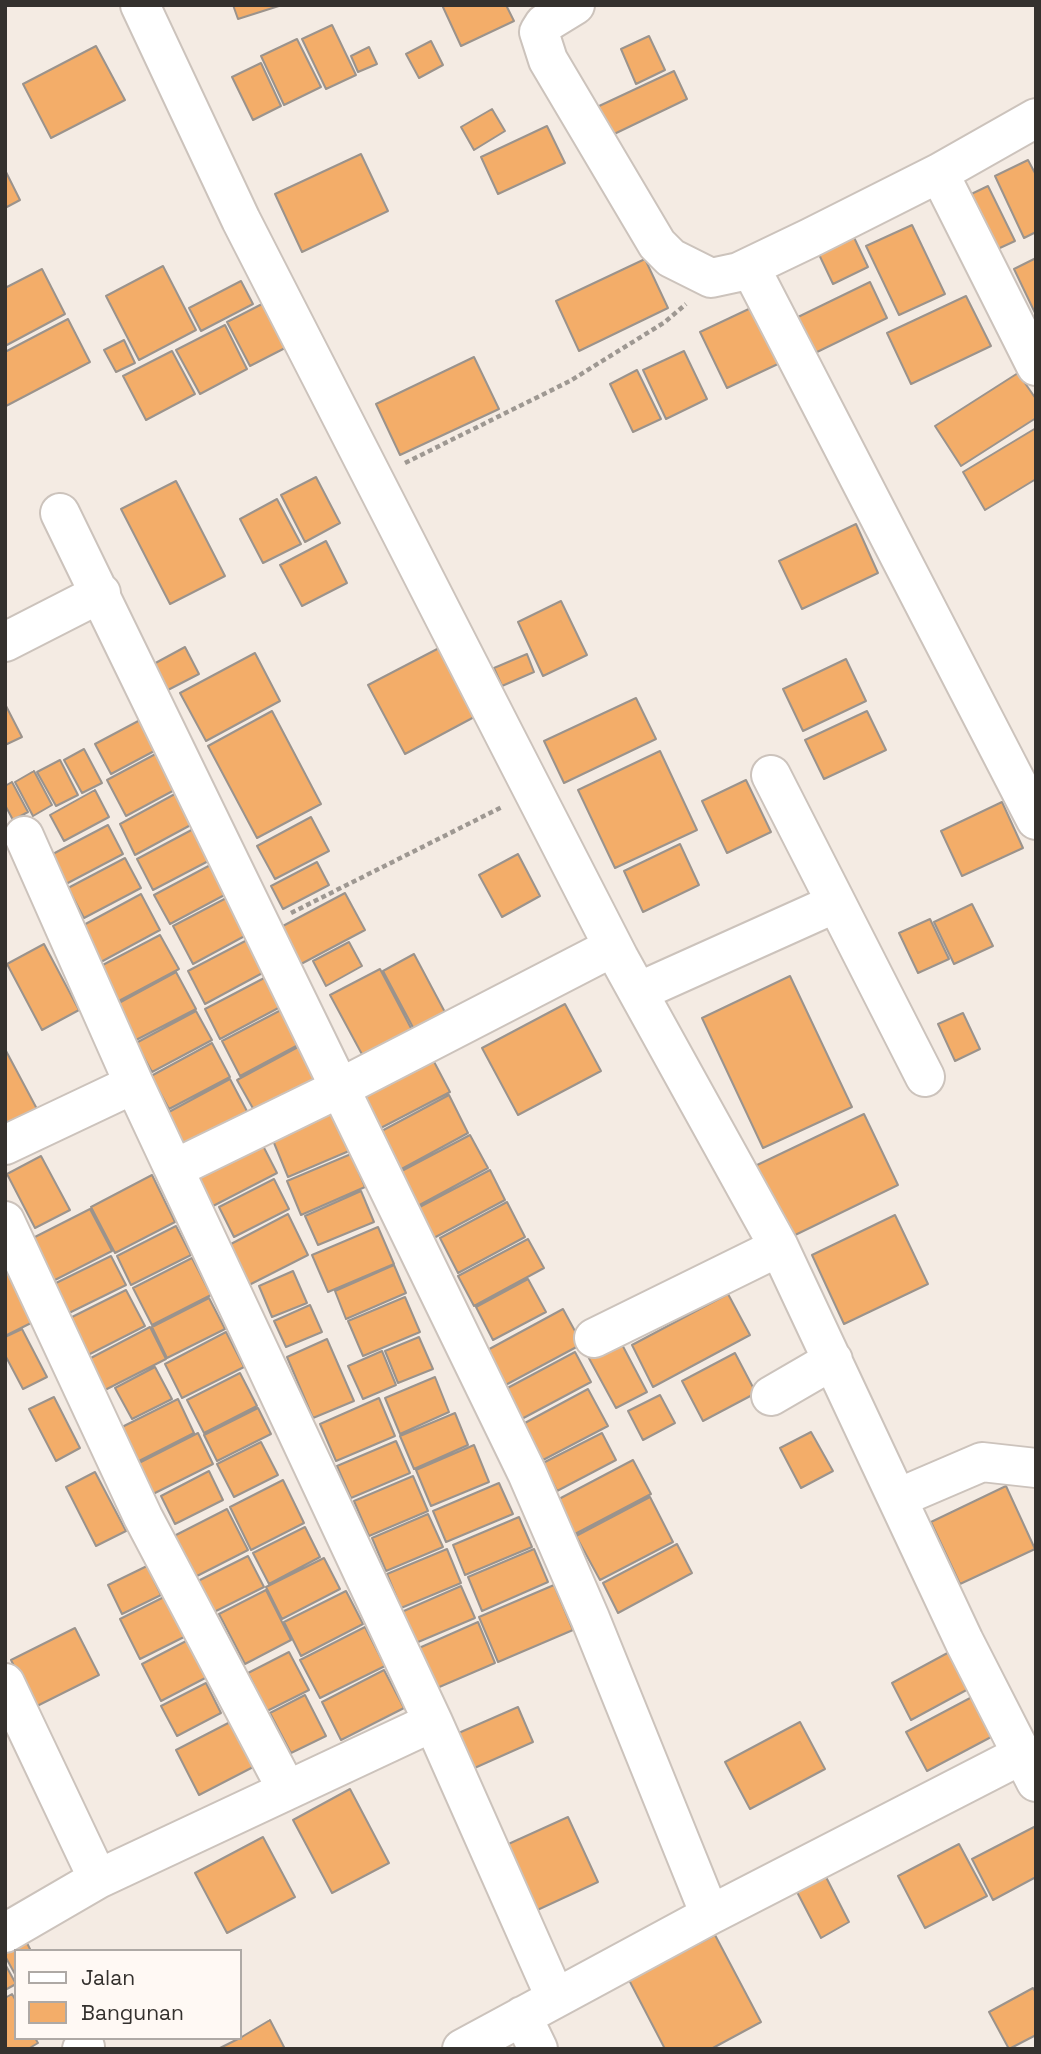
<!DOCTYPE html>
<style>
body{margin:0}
#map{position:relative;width:1041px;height:2054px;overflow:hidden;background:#f4ebe3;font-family:"Space Grotesk",sans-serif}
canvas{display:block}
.frame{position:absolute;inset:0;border:7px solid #34312e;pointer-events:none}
.legend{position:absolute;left:14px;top:1949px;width:228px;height:91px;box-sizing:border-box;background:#fff9f4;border:2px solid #aea9a5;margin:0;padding:9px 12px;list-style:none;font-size:21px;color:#34312e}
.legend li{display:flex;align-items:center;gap:14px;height:35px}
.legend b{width:35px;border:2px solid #aea9a5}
</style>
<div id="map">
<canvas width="1041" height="2054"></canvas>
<div class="frame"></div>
<ul class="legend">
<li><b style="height:9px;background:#fff"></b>Jalan</li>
<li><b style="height:19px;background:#f3ad69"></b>Bangunan</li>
</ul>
</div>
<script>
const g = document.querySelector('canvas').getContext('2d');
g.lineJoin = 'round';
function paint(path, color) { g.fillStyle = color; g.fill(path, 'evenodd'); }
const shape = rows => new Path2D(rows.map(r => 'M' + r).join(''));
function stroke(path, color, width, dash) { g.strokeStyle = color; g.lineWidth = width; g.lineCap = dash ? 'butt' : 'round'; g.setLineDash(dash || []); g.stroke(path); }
const building = shape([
 [233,5,282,5,238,19,233,5],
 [442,5,506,5,514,21,461,46,442,5],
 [332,25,356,75,326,89,302,39,332,25],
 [649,36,665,70,636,84,621,49,649,36],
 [297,39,321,87,284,105,261,56,297,39],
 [431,41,443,65,419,78,406,54,431,41],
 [96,46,125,100,51,138,23,84,96,46],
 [369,47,377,64,358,72,351,56,369,47],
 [261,63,281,106,253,120,232,77,261,63],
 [674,71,687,99,610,136,597,107,674,71],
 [492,109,505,131,474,150,461,127,492,109],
 [547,126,565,163,498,194,481,157,547,126],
 [361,154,388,211,302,252,275,194,361,154],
 [1028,160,1036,175,1036,232,1024,238,995,176,1028,160],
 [5,170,20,200,5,208,5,170],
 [988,186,1015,241,989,253,963,198,988,186],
 [912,225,945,294,899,315,866,246,912,225],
 [850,229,868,267,833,284,815,246,850,229],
 [1036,258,1036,315,1014,269,1036,258],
 [645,259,668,308,579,351,556,301,645,259],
 [163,266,196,330,139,360,106,296,163,266],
 [42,269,65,314,5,346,5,288,42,269],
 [241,281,253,304,201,331,189,308,241,281],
 [870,282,887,318,815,353,798,317,870,282],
 [966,296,991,346,911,384,887,333,966,296],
 [264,303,287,347,250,366,227,322,264,303],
 [753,307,780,363,727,388,700,332,753,307],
 [68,319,90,362,6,406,5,352,68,319],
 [225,325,247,369,200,394,176,350,225,325],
 [124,340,135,363,116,372,104,350,124,340],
 [172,351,195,394,146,420,123,376,172,351],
 [684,351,707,399,666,419,643,370,684,351],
 [474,357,499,409,400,455,376,404,474,357],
 [637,370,661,419,633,432,610,384,637,370],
 [1018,373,1036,399,1036,418,961,466,935,426,1018,373],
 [1036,428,1036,479,985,510,963,472,1036,428],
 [316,477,340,523,305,542,281,495,316,477],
 [176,481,225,576,170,604,121,509,176,481],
 [277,499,301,544,263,563,240,519,277,499],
 [856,524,878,573,802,609,779,561,856,524],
 [326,541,347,583,302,606,280,565,326,541],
 [561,601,587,655,543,676,518,622,561,601],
 [185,647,199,674,164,692,150,666,185,647],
 [441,647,478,715,405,754,368,685,441,647],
 [255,653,280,701,206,741,180,693,255,653],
 [527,654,534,672,502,686,494,668,527,654],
 [846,659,866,701,803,731,783,689,846,659],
 [636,698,656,739,564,783,544,741,636,698],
 [5,704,22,737,5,745,5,704],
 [272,711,321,804,257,838,208,746,272,711],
 [867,711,886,750,824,779,805,740,867,711],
 [142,719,158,749,111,774,95,744,142,719],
 [84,749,102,783,82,793,64,760,84,749],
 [163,750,182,786,126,816,107,780,163,750],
 [660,751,697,830,615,868,578,790,660,751],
 [60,760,78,795,56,806,37,772,60,760],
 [34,771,52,805,33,816,15,782,34,771],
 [746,780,771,832,727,853,702,801,746,780],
 [12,782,28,812,13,820,5,805,5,786,12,782],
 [184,789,200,820,135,855,120,824,184,789],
 [95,790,109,817,64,841,50,815,95,790],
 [1002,802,1023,848,962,876,941,831,1002,802],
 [311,817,329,851,275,879,257,846,311,817],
 [108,825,123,854,64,885,49,856,108,825],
 [199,826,216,857,153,890,137,859,199,826],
 [680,844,699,885,643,912,624,871,680,844],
 [518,854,540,896,502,917,479,875,518,854],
 [125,858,141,888,84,918,68,888,125,858],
 [216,862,232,891,170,924,154,895,216,862],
 [317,862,329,885,283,909,271,886,317,862],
 [345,893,365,930,301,964,281,927,345,893],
 [141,894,160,930,99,963,80,927,141,894],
 [232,895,252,932,193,964,173,926,232,895],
 [972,904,993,946,954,964,934,922,972,904],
 [930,919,949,959,918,973,899,933,930,919],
 [160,935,179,969,115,1003,97,968,160,935],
 [251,938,268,970,205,1004,188,971,251,938],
 [349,942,362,966,326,986,313,961,349,942],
 [44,944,79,1010,42,1030,7,964,44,944],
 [414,954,447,1016,416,1033,383,971,414,954],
 [380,969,413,1032,364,1058,330,995,380,969],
 [176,972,196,1009,136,1040,117,1004,176,972],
 [268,976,284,1005,220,1039,205,1009,268,976],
 [790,976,852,1107,763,1148,702,1018,790,976],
 [565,1004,601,1071,518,1115,482,1048,565,1004],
 [281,1010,300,1044,240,1076,222,1041,281,1010],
 [196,1011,212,1040,152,1072,136,1043,196,1011],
 [963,1013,980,1049,955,1061,938,1024,963,1013],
 [212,1043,230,1077,169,1109,151,1076,212,1043],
 [298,1047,315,1080,255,1112,237,1080,298,1047],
 [5,1049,37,1109,5,1126,5,1049],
 [431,1056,450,1092,375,1131,356,1095,431,1056],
 [230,1079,249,1115,186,1149,167,1113,230,1079],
 [449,1095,468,1133,396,1172,376,1134,449,1095],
 [333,1112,349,1151,288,1177,272,1138,333,1112],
 [864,1114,898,1185,789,1238,755,1166,864,1114],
 [470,1135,488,1168,414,1208,396,1174,470,1135],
 [260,1140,277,1173,213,1206,196,1173,260,1140],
 [351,1154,365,1187,301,1215,287,1181,351,1154],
 [41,1156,70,1210,35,1228,7,1174,41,1156],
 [490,1170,505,1200,430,1240,414,1210,490,1170],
 [152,1175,175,1222,115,1253,91,1207,152,1175],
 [274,1179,289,1209,234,1237,219,1207,274,1179],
 [361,1191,374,1222,318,1245,305,1216,361,1191],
 [507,1202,525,1237,458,1273,440,1238,507,1202],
 [90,1209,112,1251,51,1282,29,1240,90,1209],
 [288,1214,308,1255,249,1285,229,1245,288,1214],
 [895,1215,928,1284,844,1324,812,1255,895,1215],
 [176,1226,191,1255,131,1285,117,1256,176,1226],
 [378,1227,394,1264,328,1292,312,1255,378,1227],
 [528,1239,544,1268,474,1306,458,1276,528,1239],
 [111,1256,126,1285,69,1313,54,1284,111,1256],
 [192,1258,211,1295,152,1325,133,1288,192,1258],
 [5,1263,35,1321,5,1336,5,1263],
 [394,1265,406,1293,346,1319,335,1291,394,1265],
 [293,1271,307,1303,272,1317,259,1286,293,1271],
 [528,1279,546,1312,493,1340,476,1307,528,1279],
 [126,1290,145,1326,86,1356,68,1319,126,1290],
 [728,1294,750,1335,653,1387,632,1345,728,1294],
 [405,1297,420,1332,363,1356,348,1321,405,1297],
 [209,1298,225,1329,167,1358,152,1327,209,1298],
 [310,1305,322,1332,286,1347,274,1321,310,1305],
 [563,1309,582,1344,500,1388,482,1353,563,1309],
 [150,1327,166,1359,103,1391,87,1360,150,1327],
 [22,1329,47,1377,23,1389,5,1355,5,1337,22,1329],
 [226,1332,244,1367,182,1398,165,1364,226,1332],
 [617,1335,647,1392,616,1408,585,1351,617,1335],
 [419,1337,433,1369,398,1383,385,1351,419,1337],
 [327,1339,354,1401,313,1418,287,1357,327,1339],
 [382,1351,396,1385,363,1399,348,1366,382,1351],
 [575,1352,591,1382,516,1422,500,1392,575,1352],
 [735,1353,756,1393,703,1421,682,1381,735,1353],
 [155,1367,172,1399,132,1419,115,1388,155,1367],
 [240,1373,257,1406,204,1433,187,1400,240,1373],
 [435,1377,449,1412,400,1434,385,1398,435,1377],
 [588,1389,608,1426,543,1460,523,1424,588,1389],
 [660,1395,675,1423,643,1440,628,1411,660,1395],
 [54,1397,80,1448,56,1461,29,1409,54,1397],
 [379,1398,395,1436,336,1461,320,1424,379,1398],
 [178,1399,194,1433,137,1462,120,1428,178,1399],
 [258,1408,271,1434,217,1461,204,1435,258,1408],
 [455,1413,468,1445,414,1469,400,1436,455,1413],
 [811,1432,833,1471,801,1488,780,1448,811,1432],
 [198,1433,213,1464,151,1495,135,1465,198,1433],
 [602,1433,616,1460,557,1491,543,1463,602,1433],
 [396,1441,410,1473,351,1498,337,1466,396,1441],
 [261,1442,278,1475,234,1497,217,1464,261,1442],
 [474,1445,489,1482,431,1506,416,1470,474,1445],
 [633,1460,651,1494,575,1534,557,1500,633,1460],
 [209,1471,223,1500,175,1524,161,1496,209,1471],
 [95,1472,126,1531,96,1546,66,1487,95,1472],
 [413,1476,428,1511,369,1536,354,1501,413,1476],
 [283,1480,304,1523,251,1550,230,1507,283,1480],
 [499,1483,513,1514,446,1542,433,1511,499,1483],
 [1006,1486,1035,1549,960,1584,931,1522,1006,1486],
 [650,1497,673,1542,600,1580,576,1536,650,1497],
 [227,1509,248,1550,195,1577,174,1536,227,1509],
 [428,1514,443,1547,386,1571,372,1538,428,1514],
 [519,1517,532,1547,465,1575,453,1545,519,1517],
 [305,1527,320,1557,269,1584,253,1553,305,1527],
 [677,1544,692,1573,618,1613,603,1583,677,1544],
 [447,1549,461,1583,401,1608,387,1574,447,1549],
 [534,1549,548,1582,482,1611,468,1577,534,1549],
 [248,1556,264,1587,212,1613,196,1582,248,1556],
 [324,1558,340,1589,282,1619,266,1587,324,1558],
 [147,1566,161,1595,122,1614,108,1585,147,1566],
 [554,1585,573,1630,498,1662,479,1617,554,1585],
 [461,1586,475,1618,411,1645,397,1614,461,1586],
 [266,1590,291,1640,245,1664,219,1614,266,1590],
 [346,1591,363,1624,301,1656,284,1622,346,1591],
 [170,1594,190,1634,140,1659,120,1619,170,1594],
 [478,1622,495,1663,437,1688,419,1648,478,1622],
 [365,1627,385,1666,320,1698,300,1660,365,1627],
 [75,1628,99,1675,35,1707,11,1660,75,1628],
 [192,1638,211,1675,161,1701,142,1664,192,1638],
 [953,1650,972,1687,911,1720,892,1683,953,1650],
 [289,1652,309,1690,267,1711,248,1673,289,1652],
 [384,1670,404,1708,341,1740,322,1702,384,1670],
 [206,1683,221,1713,177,1736,161,1706,206,1683],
 [305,1695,326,1736,291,1753,270,1713,305,1695],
 [972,1697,993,1736,927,1771,906,1732,972,1697],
 [518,1707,533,1742,470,1770,454,1735,518,1707],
 [236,1719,259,1764,199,1795,176,1750,236,1719],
 [800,1722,825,1769,750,1809,725,1762,800,1722],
 [350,1789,389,1863,332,1893,293,1820,350,1789],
 [568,1817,598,1882,533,1912,504,1846,568,1817],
 [1036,1826,1036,1877,993,1900,972,1859,1036,1826],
 [263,1837,295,1897,227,1933,195,1873,263,1837],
 [959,1844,987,1896,925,1928,898,1876,959,1844],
 [826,1877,849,1922,821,1938,797,1892,826,1877],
 [715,1935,761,2022,711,2049,665,2049,629,1980,715,1935],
 [25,1939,31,1951,16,1951,16,1976,5,1956,5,1949,25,1939],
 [5,1964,16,1984,5,1990,5,1964],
 [1033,1988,1036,1993,1036,2035,1009,2049,989,2012,1033,1988],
 [12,1994,16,2001,16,2038,35,2038,38,2043,28,2049,5,2049,5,1998,12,1994],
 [270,2020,285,2049,218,2049,240,2038,270,2020]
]);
const path = shape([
 [405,463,570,381,665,322,686,304],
 [291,913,502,807]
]);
const street = shape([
 [140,5,241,220,504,734,619,958,779,1247,964,1641,1036,1782],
 [575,5,544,24,539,32,548,60,657,244,671,258,711,278,739,272,810,238,939,173,1036,118],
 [939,173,1036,366],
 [750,267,1036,820],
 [60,513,527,1473,590,1618,710,1915],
 [5,642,101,593],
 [771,775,925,1077],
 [24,836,134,1084,433,1722,555,1997],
 [638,992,836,903],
 [5,1145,134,1084],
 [174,1169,340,1088,613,947],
 [5,1221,143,1517,287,1790],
 [594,1338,779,1247],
 [771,1396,833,1360],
 [898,1498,982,1462,1036,1468],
 [5,1683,98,1879],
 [5,1933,98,1879,433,1722],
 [522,2016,538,2049],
 [82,2049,85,2047],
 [462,2049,710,1915,1021,1755]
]);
paint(building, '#f3ad69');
stroke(building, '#9b938c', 2);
stroke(street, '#ccc3bc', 42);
stroke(path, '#9e9892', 4.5, [5, 3.5]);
stroke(street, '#fff', 38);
</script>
